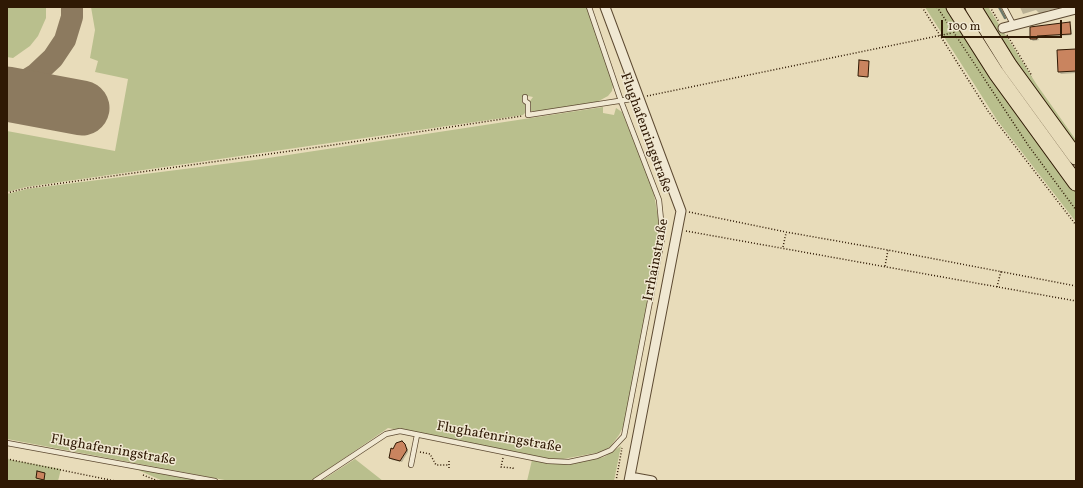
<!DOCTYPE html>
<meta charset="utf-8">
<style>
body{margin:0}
#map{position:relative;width:1083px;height:488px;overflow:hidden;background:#e8dcba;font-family:Vollkorn,serif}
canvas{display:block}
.frame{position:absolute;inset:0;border:8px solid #2f1904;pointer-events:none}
.scale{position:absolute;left:941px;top:20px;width:121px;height:18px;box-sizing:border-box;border:2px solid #2f1904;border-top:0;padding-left:5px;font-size:12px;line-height:14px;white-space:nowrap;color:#2f1904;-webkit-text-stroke:3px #f0e8d2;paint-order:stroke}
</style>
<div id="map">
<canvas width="1083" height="488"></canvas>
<div class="frame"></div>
<div class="scale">100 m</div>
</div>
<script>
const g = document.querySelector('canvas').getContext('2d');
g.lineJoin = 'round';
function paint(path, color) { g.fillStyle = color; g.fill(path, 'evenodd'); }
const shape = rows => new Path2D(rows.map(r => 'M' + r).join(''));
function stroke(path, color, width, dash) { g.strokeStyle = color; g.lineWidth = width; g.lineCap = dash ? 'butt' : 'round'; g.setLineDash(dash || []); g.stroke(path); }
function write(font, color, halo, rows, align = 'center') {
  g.font = font + ' Vollkorn,serif'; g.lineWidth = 3; g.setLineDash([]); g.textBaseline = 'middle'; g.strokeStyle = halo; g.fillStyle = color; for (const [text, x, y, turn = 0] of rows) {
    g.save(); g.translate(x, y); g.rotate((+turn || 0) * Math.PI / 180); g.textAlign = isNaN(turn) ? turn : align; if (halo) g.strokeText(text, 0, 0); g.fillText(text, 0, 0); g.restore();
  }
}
const green = shape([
 [7,7,46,7,46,18,38,36,30,46,13,58,7,57],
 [91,7,587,7,605,54,613,85,612,91,608,96,595,103,539,111,531,111,530,101,533,97,523,95,522,103,526,104,525,113,523,115,26,187,7,192,7,131,115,151,128,79,95,72,98,61,90,58,95,30],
 [925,7,949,7,1076,190,1076,222,997,120],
 [979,7,988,7,1037,85,1076,140,1076,148,1032,89],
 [603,107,603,113,614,115,616,108,622,112,653,189,660,228,659,244,625,423,619,435,610,447,601,452,563,459,546,458,388,428,311,481,230,481,7,439,7,194,27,189,255,160],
 [621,446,614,481,527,481,532,460,554,464,568,464,604,457],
 [7,459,61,469,58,481,7,481],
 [355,459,383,481,321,481],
 [136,469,203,481,163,481]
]);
const shadow = shape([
 [1020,7,1066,7,1046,11,1046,13,1039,13,1036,10,1023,14],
 [1069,23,1071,25,1072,35,1038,38,1039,40,1033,41,1031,39,1031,28],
 [1076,50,1076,73,1061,74,1059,72],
 [402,443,408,449,408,452,402,462,392,460,390,458,394,450]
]);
const stream = shape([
 [999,7,1005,18]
]);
const taxiway = shape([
 [7,86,23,82,36,74,53,58,65,40,72,17,72,7]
]);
const runway = shape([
 [7,94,82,108]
]);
const building = shape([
 [1070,22,1071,34,1037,36,1037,39,1030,39,1030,27,1070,22],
 [1076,49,1076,71,1058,72,1057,50,1076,49],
 [859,60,869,61,868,77,858,76,859,60],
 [402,441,405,444,407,450,400,461,389,458,391,448,393,449,396,443,402,441],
 [37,471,45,473,44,480,36,478,37,471]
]);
const path = shape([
 [922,7,988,111,1076,225],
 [937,7,1028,145,1076,210],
 [990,7,999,22],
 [1007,35,1032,76],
 [647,96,952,33],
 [7,193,27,188,333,145,522,116],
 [689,212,786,232,888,250,1076,286],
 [686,231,1076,301],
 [783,247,786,233],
 [885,266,888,250],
 [997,287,1001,271],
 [420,452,430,454,436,465,449,465],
 [503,458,501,467,513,468,513,470],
 [7,459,115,481],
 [449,468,449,459],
 [143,475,158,481],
 [616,481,622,448]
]);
const lane = shape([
 [1004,7,1013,24],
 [525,97,525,101,528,103,528,115,638,98],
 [7,443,215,481],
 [411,465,417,435],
 [315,481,386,434,400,431,548,461,569,462,597,456,611,450,624,436,662,239,661,220,659,200,621,101,589,7]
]);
const street = shape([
 [605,7,681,211,629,481],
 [1003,28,1076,9],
 [630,477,652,481]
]);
const primary = shape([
 [954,7,996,73,1076,183],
 [973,7,1009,65,1076,157]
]);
const streetNames = [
 ["Flughafenringstraße",645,133,70],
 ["Irrhainstraße",657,260,-79],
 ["Flughafenringstraße",499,438,10],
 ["Flughafenringstraße",113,451,10]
];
paint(green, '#b9bf8d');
paint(shadow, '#0003');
stroke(stream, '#6d7a6d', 2.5);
stroke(taxiway, '#8c7a5f', 22);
stroke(runway, '#8c7a5f', 55);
paint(building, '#c9845f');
stroke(building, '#2f1904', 1);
stroke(lane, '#5d4a32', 6);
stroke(street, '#5d4a32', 11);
stroke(primary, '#2f1904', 17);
stroke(path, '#2f1904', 1.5, [1, 2]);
stroke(lane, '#f0e8d2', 4.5);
stroke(street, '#f0e8d2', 9);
stroke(primary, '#e8dcba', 15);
write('14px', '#2f1904', '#f0e8d2', streetNames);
</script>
